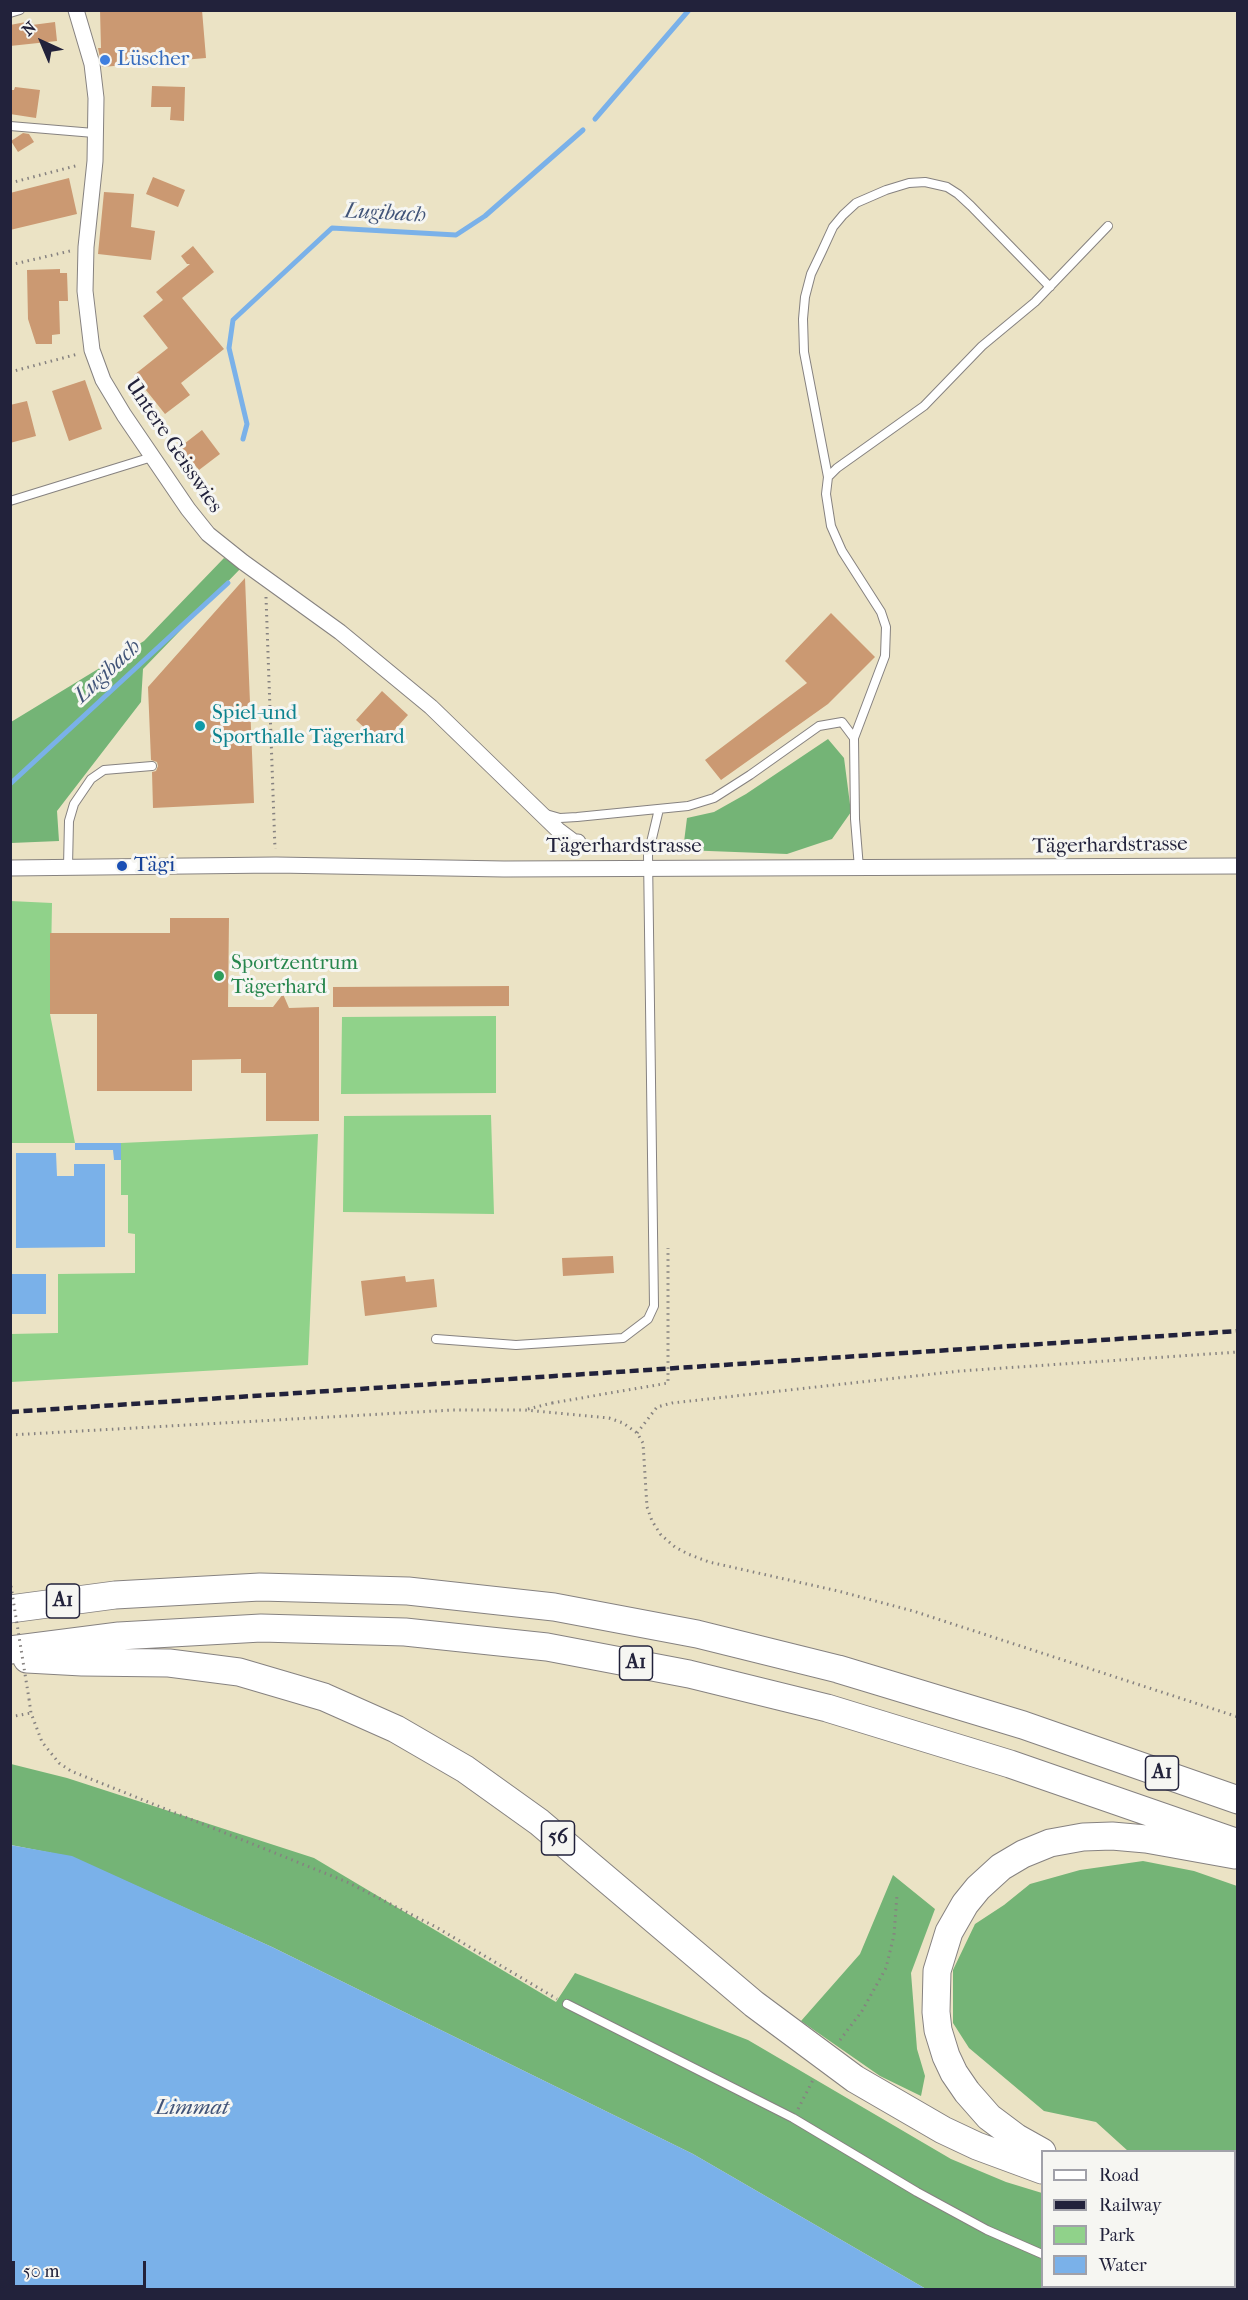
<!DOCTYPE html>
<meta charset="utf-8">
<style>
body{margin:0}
#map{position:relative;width:1248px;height:2300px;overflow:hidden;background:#ebe3c5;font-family:"IM FELL French Canon",serif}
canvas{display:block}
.frame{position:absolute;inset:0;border:12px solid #22223b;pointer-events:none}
.legend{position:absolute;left:1041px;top:2150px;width:195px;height:138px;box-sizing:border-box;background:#f6f6f2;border:2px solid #a1a1a9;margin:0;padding:8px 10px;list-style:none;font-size:18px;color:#22223b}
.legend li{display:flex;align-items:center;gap:12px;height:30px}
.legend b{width:30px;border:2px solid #a1a1a9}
.north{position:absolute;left:12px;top:12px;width:60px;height:60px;-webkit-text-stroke:4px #f6f6f2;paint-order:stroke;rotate:316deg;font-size:16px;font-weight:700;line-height:24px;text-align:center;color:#22223b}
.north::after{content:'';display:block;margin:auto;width:21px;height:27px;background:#22223b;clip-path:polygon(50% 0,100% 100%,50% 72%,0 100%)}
.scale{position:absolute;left:12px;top:2261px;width:134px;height:27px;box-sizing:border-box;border:3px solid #22223b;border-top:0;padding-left:8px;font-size:18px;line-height:21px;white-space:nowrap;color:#22223b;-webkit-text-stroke:4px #f6f6f2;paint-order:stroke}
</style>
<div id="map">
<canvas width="1248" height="2300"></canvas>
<div class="frame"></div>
<ul class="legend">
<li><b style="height:8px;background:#fff"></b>Road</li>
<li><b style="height:8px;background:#22223b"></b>Railway</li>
<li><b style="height:16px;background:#90d28a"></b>Park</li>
<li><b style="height:16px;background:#7ab1e9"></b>Water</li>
</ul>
<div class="north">N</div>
<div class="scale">50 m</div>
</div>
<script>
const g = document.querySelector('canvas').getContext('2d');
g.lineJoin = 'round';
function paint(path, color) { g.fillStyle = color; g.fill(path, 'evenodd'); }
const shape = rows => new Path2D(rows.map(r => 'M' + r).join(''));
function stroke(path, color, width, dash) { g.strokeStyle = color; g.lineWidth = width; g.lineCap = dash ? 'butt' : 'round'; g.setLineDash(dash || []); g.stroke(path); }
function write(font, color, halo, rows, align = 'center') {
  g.font = font + ' "IM FELL French Canon",serif'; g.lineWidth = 6; g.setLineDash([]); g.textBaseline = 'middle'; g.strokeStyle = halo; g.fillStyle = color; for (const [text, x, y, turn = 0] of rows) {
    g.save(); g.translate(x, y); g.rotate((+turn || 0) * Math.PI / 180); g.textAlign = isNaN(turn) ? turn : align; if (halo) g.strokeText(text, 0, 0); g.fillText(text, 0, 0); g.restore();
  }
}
const green = shape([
 [10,901,52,903,50,1014,75,1143,11,1143],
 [496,1016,496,1093,341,1094,342,1017],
 [491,1115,494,1214,343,1212,344,1116],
 [318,1134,308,1365,11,1382,11,1334,58,1333,58,1274,135,1273,135,1234,128,1233,128,1195,121,1195,121,1143]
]);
const forest = shape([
 [224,558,242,567,143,669,141,702,57,811,59,841,11,843,11,722,144,641],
 [828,739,844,758,851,812,832,839,787,854,683,850,687,818,714,812,746,794],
 [11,1764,67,1778,314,1858,556,2002,575,1973,748,2040,951,2159,1006,2182,1042,2193,1042,2286,1149,2286,1150,2289,926,2289,693,2154,272,1947,72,1857,11,1845],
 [1143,1861,1194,1871,1237,1886,1237,2176,1235,2176,1234,2152,1128,2151,1096,2122,1044,2111,969,2048,953,2023,953,1970,975,1924,1004,1905,1030,1884,1080,1870],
 [893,1875,935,1909,911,1973,917,2049,925,2076,921,2096,880,2076,801,2021,860,1954],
 [1234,2228,1238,2228,1237,2283,1235,2284]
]);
const water = shape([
 [75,1143,121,1143,121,1160,114,1160,113,1150,75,1150],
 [16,1153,56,1153,57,1176,74,1176,74,1164,105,1164,105,1247,16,1248],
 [11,1274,46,1274,46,1314,11,1314],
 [10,1845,72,1856,272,1947,693,2154,926,2289,11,2289]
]);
const stream = shape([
 [595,119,689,10],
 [243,439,247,424,229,348,233,320,332,228,456,235,485,216,583,130],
 [10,784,228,583]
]);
const building = shape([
 [100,10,202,10,206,58,102,67,98,48,101,48],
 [31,21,32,25,55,22,57,41,10,46,10,25],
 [152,86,185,87,184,121,170,120,171,107,151,107],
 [15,87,40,90,36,118,10,114,10,90,14,90],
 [23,133,29,134,34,142,18,152,11,141],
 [153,177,185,190,178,207,146,194],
 [69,178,77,214,10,230,10,193],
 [104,192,134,194,131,227,155,231,151,260,98,254],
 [193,246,214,272,182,298,224,349,181,383,190,395,165,414,134,375,168,348,143,316,163,300,156,292,190,264,187,264,181,256],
 [60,269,60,273,67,273,68,301,59,301,60,334,52,335,52,344,36,344,28,319,27,270],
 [85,380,102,429,69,441,52,391],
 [27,401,36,436,10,443,10,405],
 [202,430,220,454,199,470,180,447],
 [245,578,254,803,153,808,152,772,156,771,158,766,157,762,151,760,148,687],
 [831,613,875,657,828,704,721,780,705,760,807,683,785,661],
 [382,691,408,715,382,744,356,720],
 [170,918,229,918,228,1007,273,1007,283,994,289,1008,319,1007,319,1121,266,1121,266,1073,241,1073,241,1059,192,1060,192,1091,97,1091,97,1014,50,1014,50,933,170,933],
 [509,986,509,1006,333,1007,333,987],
 [613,1256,614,1273,563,1276,562,1258],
 [405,1276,406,1282,434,1279,437,1307,365,1316,361,1281]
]);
const path = shape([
 [10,183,79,165],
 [10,265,70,251],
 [10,372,78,354],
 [266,597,275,849],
 [528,1409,552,1403],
 [637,1433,657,1407,672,1403,960,1371,1238,1352],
 [10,1435,453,1410,525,1410,609,1418,623,1423,637,1433,643,1443,647,1507,652,1521,661,1535,675,1547,688,1554,709,1562,838,1591,913,1611,1238,1717],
 [29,1699,31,1713,42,1742,59,1763,71,1771,347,1882,436,1927,557,1999],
 [10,1717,31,1713],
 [840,2040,862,2011,886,1968,894,1935,897,1895],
 [798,2109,813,2080]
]);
const service = shape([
 [10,13,20,10],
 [10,126,94,133],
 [828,477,804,352,803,319,805,297,811,274,822,251,833,227,843,215,856,203,886,190,909,183,925,182,947,187,958,194,971,206,1050,287],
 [10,501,152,457],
 [854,738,885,656,886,627,881,612,842,551,831,526,826,494,828,477,837,468,924,406,982,346,1035,302,1108,226],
 [546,814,560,818,577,817,688,806,714,798,750,775,819,726,842,722,854,738,855,819,859,868],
 [68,866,69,821,74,804,91,779,104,770,152,766],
 [436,1339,516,1345,623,1338,648,1319,654,1306,648,855,659,809],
 [567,2004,793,2118,917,2192,987,2230,1042,2254],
 [1163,2286,1178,2290]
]);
const minor = shape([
 [76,10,92,64,96,98,95,161,86,247,85,291,92,350,103,380,124,415,188,509,208,534,243,562,340,632,431,707,558,830,574,842,578,842],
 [10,868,276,865,504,869,1238,866]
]);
const motorway = shape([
 [10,1609,115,1595,260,1587,408,1591,554,1607,697,1634,838,1669,1023,1725,1238,1800],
 [10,1650,119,1636,261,1628,405,1632,547,1647,689,1674,827,1708,1010,1764,1238,1843],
 [27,1659,82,1662,169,1663,239,1672,324,1697,396,1729,465,1769,539,1822,754,2004,855,2079,943,2130,977,2146,1042,2170],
 [1042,2152,1017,2138,989,2117,967,2092,954,2073,946,2056,938,2030,936,2012,937,1971,949,1932,965,1904,978,1888,1001,1867,1023,1854,1050,1843,1083,1837,1112,1836,1146,1839,1235,1855],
 [1234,2205,1238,2205]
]);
const rail = shape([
 [10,1412,1238,1331]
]);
const pathBridge = shape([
 [552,1403,668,1383,668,1248],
 [10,1580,29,1699]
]);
const markers = [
 [105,60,6,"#3f7fe0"],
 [200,726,6,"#0f9aa8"],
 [122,866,6,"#1a4fb4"],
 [219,976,6,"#2e9e5b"]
];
const shields = [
 [63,1601,33],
 [636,1663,33],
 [1162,1773,33],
 [558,1838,33]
];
const shieldNames = [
 ["A1",63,1601],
 ["A1",636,1663],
 ["A1",1162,1773],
 ["56",558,1838]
];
const shopNames = [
 ["Lüscher",117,60]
];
const streetNames = [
 ["Untere Geisswies",173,446,56],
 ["Tägerhardstrasse",1110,846,-1],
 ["Tägerhardstrasse",624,847]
];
const cultureNames = [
 ["Spiel-und",212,714],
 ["Sporthalle Tägerhard",212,738]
];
const transitNames = [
 ["Tägi",134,866]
];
const leisureNames = [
 ["Sportzentrum",231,964],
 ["Tägerhard",231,988]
];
const waterNames = [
 ["Lugibach",385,214,3],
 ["Lugibach",108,672,-43],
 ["Limmat",192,2109]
];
paint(green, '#90d28a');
paint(forest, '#74b476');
paint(water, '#7ab1e9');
stroke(stream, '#7ab1e9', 5);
paint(building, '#cb9972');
stroke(service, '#868280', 10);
stroke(minor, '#868280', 17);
stroke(motorway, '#868280', 29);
stroke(path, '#868280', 3, [1.5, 4.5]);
stroke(service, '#fff', 8);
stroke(minor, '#fff', 15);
stroke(motorway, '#fff', 27);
stroke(rail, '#22223b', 4.5, [9, 4.5]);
stroke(pathBridge, '#868280', 3, [1.5, 4.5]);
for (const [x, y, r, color] of markers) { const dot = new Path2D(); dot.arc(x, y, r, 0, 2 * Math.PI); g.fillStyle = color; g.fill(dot); stroke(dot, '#f6f6f2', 2); }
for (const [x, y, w] of shields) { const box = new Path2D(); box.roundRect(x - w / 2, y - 17, w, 34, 4.5); g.fillStyle = '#f6f6f2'; g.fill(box); stroke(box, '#22223b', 1.5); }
write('bold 20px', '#22223b', null, shieldNames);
write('21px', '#366cbe', '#f6f6f2', shopNames, 'left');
write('21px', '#22223b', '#f6f6f2', streetNames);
write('21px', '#0d838f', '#f6f6f2', cultureNames, 'left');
write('21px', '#164399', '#f6f6f2', transitNames, 'left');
write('21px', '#27864d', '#f6f6f2', leisureNames, 'left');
write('italic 22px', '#415478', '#f6f6f2', waterNames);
</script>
